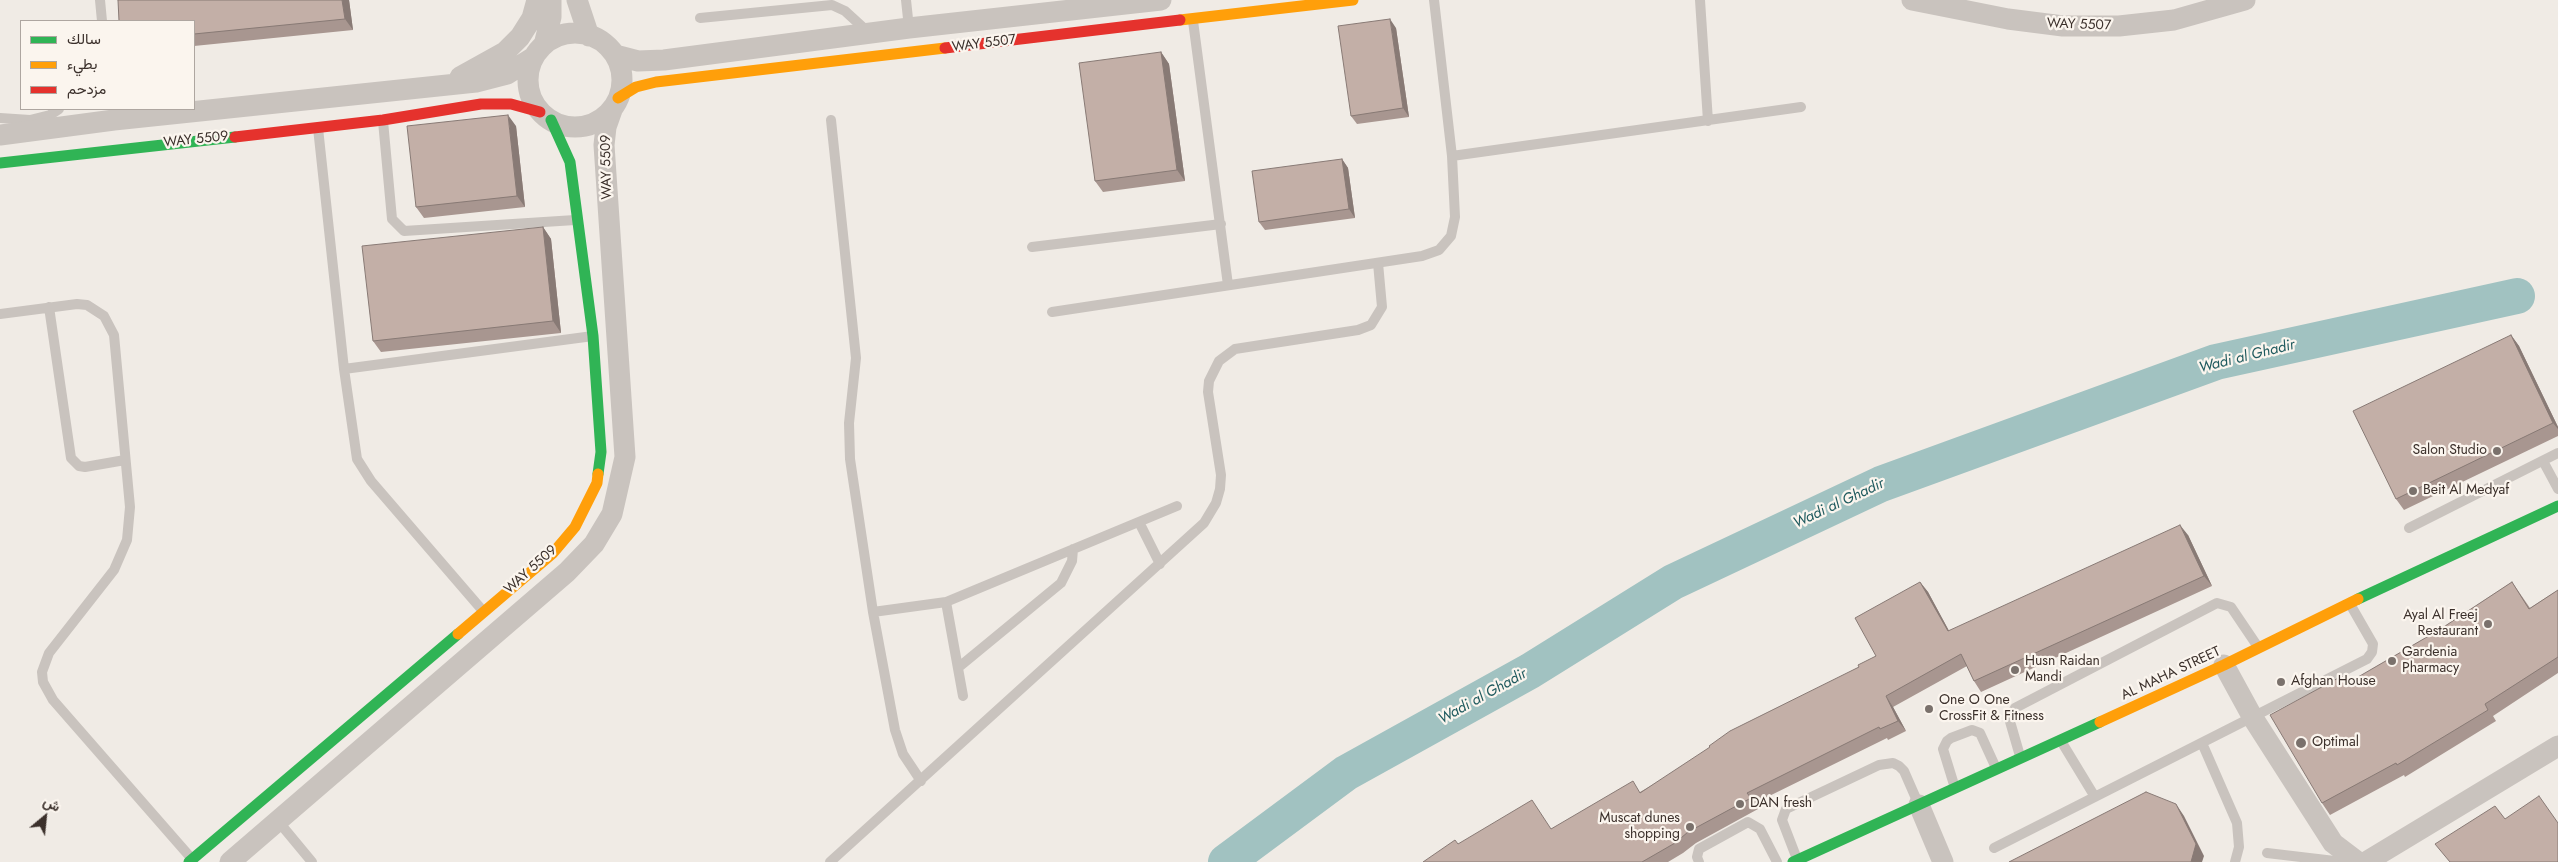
<!DOCTYPE html>
<meta charset="utf-8">
<style>
body{margin:0}
#map{position:relative;width:2558px;height:862px;overflow:hidden;background:#f0ebe5;font-family:Jost,Vazirmatn,sans-serif}
canvas{display:block}
.legend{position:absolute;left:20px;top:20px;width:175px;height:90px;box-sizing:border-box;background:#fbf5ee;border:1px solid #aea6a0;margin:0;padding:6px 9px;list-style:none;font-size:15px;color:#3b302b}
.legend li{display:flex;align-items:center;gap:10px;height:25px}
.legend b{width:25px;border:1px solid #aea6a0}
.north{position:absolute;left:20px;top:792px;width:50px;height:50px;-webkit-text-stroke:4px #fbf5ee;paint-order:stroke;rotate:28deg;font-size:14px;font-weight:700;line-height:20px;text-align:center;color:#3b302b}
.north::after{content:'';display:block;margin:auto;width:18px;height:22px;background:#3b302b;clip-path:polygon(50% 0,100% 100%,50% 72%,0 100%)}
</style>
<div id="map">
<canvas width="2558" height="862"></canvas>
<ul class="legend">
<li><b style="height:6px;background:#30b455"></b>سالك</li>
<li><b style="height:6px;background:#ff9f0a"></b>بطيء</li>
<li><b style="height:6px;background:#e5322d"></b>مزدحم</li>
</ul>
<div class="north">ش</div>
</div>
<script>
const g = document.querySelector('canvas').getContext('2d');
g.lineJoin = 'round';
const shape = rows => new Path2D(rows.map(r => 'M' + r).join(''));
function stroke(path, color, width, dash) { g.strokeStyle = color; g.lineWidth = width; g.lineCap = dash ? 'butt' : 'round'; g.setLineDash(dash || []); g.stroke(path); }
function paint(path, color) { g.fillStyle = color; g.fill(path, 'evenodd'); }
function write(font, color, halo, rows, align = 'center') {
  g.font = font + ' Jost,sans-serif'; g.lineWidth = 4.5; g.setLineDash([]); g.textBaseline = 'middle'; g.strokeStyle = halo; g.fillStyle = color; for (const [text, x, y, turn = 0] of rows) {
    g.save(); g.translate(x, y); g.rotate((+turn || 0) * Math.PI / 180); g.textAlign = isNaN(turn) ? turn : align; if (halo) g.strokeText(text, 0, 0); g.fillText(text, 0, 0); g.restore();
  }
}
const river = shape([
 [1226,862,1346,773,1530,671,1673,582,1881,484,2216,362,2517,296]
]);
const lane = shape([
 [100,0,102,21],
 [906,0,909,28],
 [1700,0,1708,121],
 [700,18,832,5,845,11,868,32],
 [1193,21,1228,285],
 [0,118,30,120,50,115,59,109],
 [831,120,856,358,849,423,850,459,873,612,895,730,903,754,921,781],
 [383,121,392,219,404,231,575,220],
 [318,128,344,369,357,459,371,481,483,611],
 [1452,156,1801,107],
 [1032,247,1221,224],
 [49,307,71,458,79,466,85,467,125,460],
 [1052,312,1422,256,1439,250,1451,236,1455,217,1452,156,1434,0],
 [0,314,77,304,87,305,104,316,114,335,130,507,127,540,114,570,49,653,42,672,43,682,53,700,192,859],
 [344,369,593,336],
 [2543,461,2558,489],
 [1139,522,1160,564],
 [2409,528,2558,453],
 [946,602,963,696],
 [873,612,946,602,1177,506],
 [959,667,1061,583,1072,561,1073,549],
 [2061,741,2095,797],
 [2202,743,2237,823,2239,847,2235,862],
 [2020,756,2009,718,2015,708,2217,603,2231,607,2258,647],
 [1955,788,1943,749,1947,741,1951,738,1972,730,1980,733,1996,768],
 [278,821,312,862],
 [1994,848,2367,659,2372,652,2373,644,2350,604],
 [2267,853,2343,862],
 [1797,859,1782,820,1786,809,1879,765,1893,763,1899,766,1904,771,1918,803],
 [830,862,1204,523,1216,503,1220,489,1221,475,1208,392,1209,381,1219,361,1235,349,1358,330,1371,325,1382,307,1378,263],
 [1699,862,1697,857,1699,849,1748,822,1760,829,1777,862]
]);
const street = shape([
 [577,0,589,36],
 [1912,0,2008,19,2063,26,2119,26,2174,20,2245,0],
 '528 80a47 47 0 1 1 94 0a47 47 0 1 1-94 0Z',
 [544,45,551,17,551,0],
 [615,55,638,61,664,60,909,28,1161,0],
 [460,77,505,52,520,37,532,18,537,0],
 [0,135,114,120,476,82,507,74,534,57],
 [2224,665,2253,718,2333,843,2358,862],
 [1919,805,1943,862],
 [230,862,567,572,594,544,612,514,625,457,604,145,606,127,612,110],
 [2366,862,2558,746]
]);
const fast = shape([
 [551,120,570,162,593,336,601,452,598,474],
 [0,163,235,137],
 [2358,599,2558,506],
 [189,862,458,634],
 [1793,862,2100,722]
]);
const slow = shape([
 [1180,20,1353,0],
 [618,98,636,87,656,82,945,48],
 [458,634,553,553,575,527,597,483,598,474],
 [2100,722,2224,665,2358,599]
]);
const jam = shape([
 [945,48,1180,20],
 [235,137,383,120,481,104,511,104,540,112]
]);
const wall = shape([
 [118,0,349,0,353,30,194,46,194,21],
 [1396,28,1409,117,1357,124,1351,116],
 [1161,52,1169,64,1185,181,1103,192,1095,181],
 [516,126,525,207,424,218,416,207],
 [1342,159,1348,168,1355,218,1265,230,1259,222],
 [543,227,551,239,561,333,381,352,373,341],
 [2511,335,2519,346,2558,427,2558,436,2404,510,2396,499],
 [2188,535,2212,586,1981,692,1974,681,1967,666,1893,707,1906,731,1888,740,1887,738,1755,803,1758,809,1696,843,1683,853,1668,862,1423,862,1458,844,1551,829,1640,792,1859,667,1876,656,1920,582,1928,592,1949,631],
 [2512,582,2530,608,2558,590,2558,673,2493,716,2496,721,2405,777,2404,775,2330,815,2322,803,2342,676,2347,684,2439,630]
]);
const shadedWall = shape([
 [342,0,349,0,353,30,345,19],
 [1390,19,1396,28,1409,117,1403,108],
 [1161,52,1169,64,1185,181,1177,170],
 [508,115,516,126,525,207,517,196],
 [1342,159,1348,168,1355,218,1349,209],
 [543,227,551,239,561,333,553,321],
 [2511,335,2519,346,2558,427,2558,429,2553,423],
 [2180,525,2188,535,2212,586,2204,576],
 [1920,582,1928,592,1955,642,1948,631],
 [1886,696,1893,707,1906,731,1898,721],
 [2176,804,2184,816,2204,856,2202,862,2191,862]
]);
const building = shape([
 [118,0,342,0,345,19,194,34,194,21,119,21,118,0],
 [1390,19,1403,108,1351,116,1338,26,1390,19],
 [1161,52,1177,170,1095,181,1079,63,1161,52],
 [508,115,517,196,416,207,407,126,508,115],
 [1342,159,1349,209,1259,222,1252,171,1342,159],
 [543,227,553,321,373,341,362,246,543,227],
 [2511,335,2553,423,2396,499,2353,411,2511,335],
 [2180,525,2204,576,1974,681,1961,654,1886,696,1898,721,1880,729,1879,727,1747,793,1751,798,1688,832,1675,843,1642,862,1423,862,1455,840,1458,844,1532,800,1551,829,1633,781,1640,793,1710,747,1709,746,1730,731,1859,667,1858,665,1876,656,1855,618,1920,582,1948,631,2180,525],
 [2512,582,2529,609,2558,590,2558,657,2485,704,2488,710,2397,765,2396,763,2322,803,2270,715,2342,676,2346,684,2439,630,2512,582],
 [2146,792,2176,804,2196,844,2191,862,2009,862,2146,792],
 [2539,796,2558,823,2558,862,2450,862,2435,844,2495,806,2505,819,2539,796]
]);
const markers = [
 [2497,451,5,"#7a716c"],
 [2413,491,5,"#7a716c"],
 [2488,624,5,"#7a716c"],
 [2392,661,5,"#7a716c"],
 [2015,670,5,"#7a716c"],
 [2281,682,5,"#7a716c"],
 [1929,709,5,"#7a716c"],
 [2301,743,6,"#7a716c"],
 [1740,804,5,"#7a716c"],
 [1690,827,5,"#7a716c"]
];
const streetNames = [
 ["WAY 5507",2079,25,2],
 ["WAY 5507",984,44,-7],
 ["WAY 5509",196,140,-6],
 ["WAY 5509",607,167,-91],
 ["WAY 5509",531,570,-42],
 ["AL MAHA STREET",2171,674,-25]
];
const poiNames = [
 ["Salon Studio",2487,451,"right"],
 ["Beit Al Medyaf",2423,491],
 ["Ayal Al Freej",2478,616,"right"],
 ["Restaurant",2478,632,"right"],
 ["Gardenia",2402,653],
 ["Pharmacy",2402,669],
 ["Husn Raidan",2025,662],
 ["Mandi",2025,678],
 ["Afghan House",2291,682],
 ["One O One",1939,701],
 ["CrossFit & Fitness",1939,717],
 ["Optimal",2312,743],
 ["DAN fresh",1750,804],
 ["Muscat dunes",1680,819,"right"],
 ["shopping",1680,835,"right"]
];
const waterNames = [
 ["Wadi al Ghadir",2247,357,-14],
 ["Wadi al Ghadir",1839,504,-25],
 ["Wadi al Ghadir",1483,697,-29]
];
stroke(river, '#a1c2c1', 36);
stroke(lane, '#c9c3be', 10);
stroke(street, '#c9c3be', 21);
stroke(fast, '#30b455', 11);
stroke(slow, '#ff9f0a', 11);
stroke(jam, '#e5322d', 11);
paint(wall, '#a89690');
paint(shadedWall, '#887a75');
paint(building, '#c3afa7');
stroke(building, '#887a75', 1);
for (const [x, y, r, color] of markers) { const dot = new Path2D(); dot.arc(x, y, r, 0, 2 * Math.PI); g.fillStyle = color; g.fill(dot); stroke(dot, '#fbf5ee', 2); }
write('14px', '#3b302b', '#fbf5ee', streetNames);
write('14px', '#3b302b', '#fbf5ee', poiNames, 'left');
write('italic 15px', '#1f5a5e', '#fbf5ee', waterNames);
</script>
